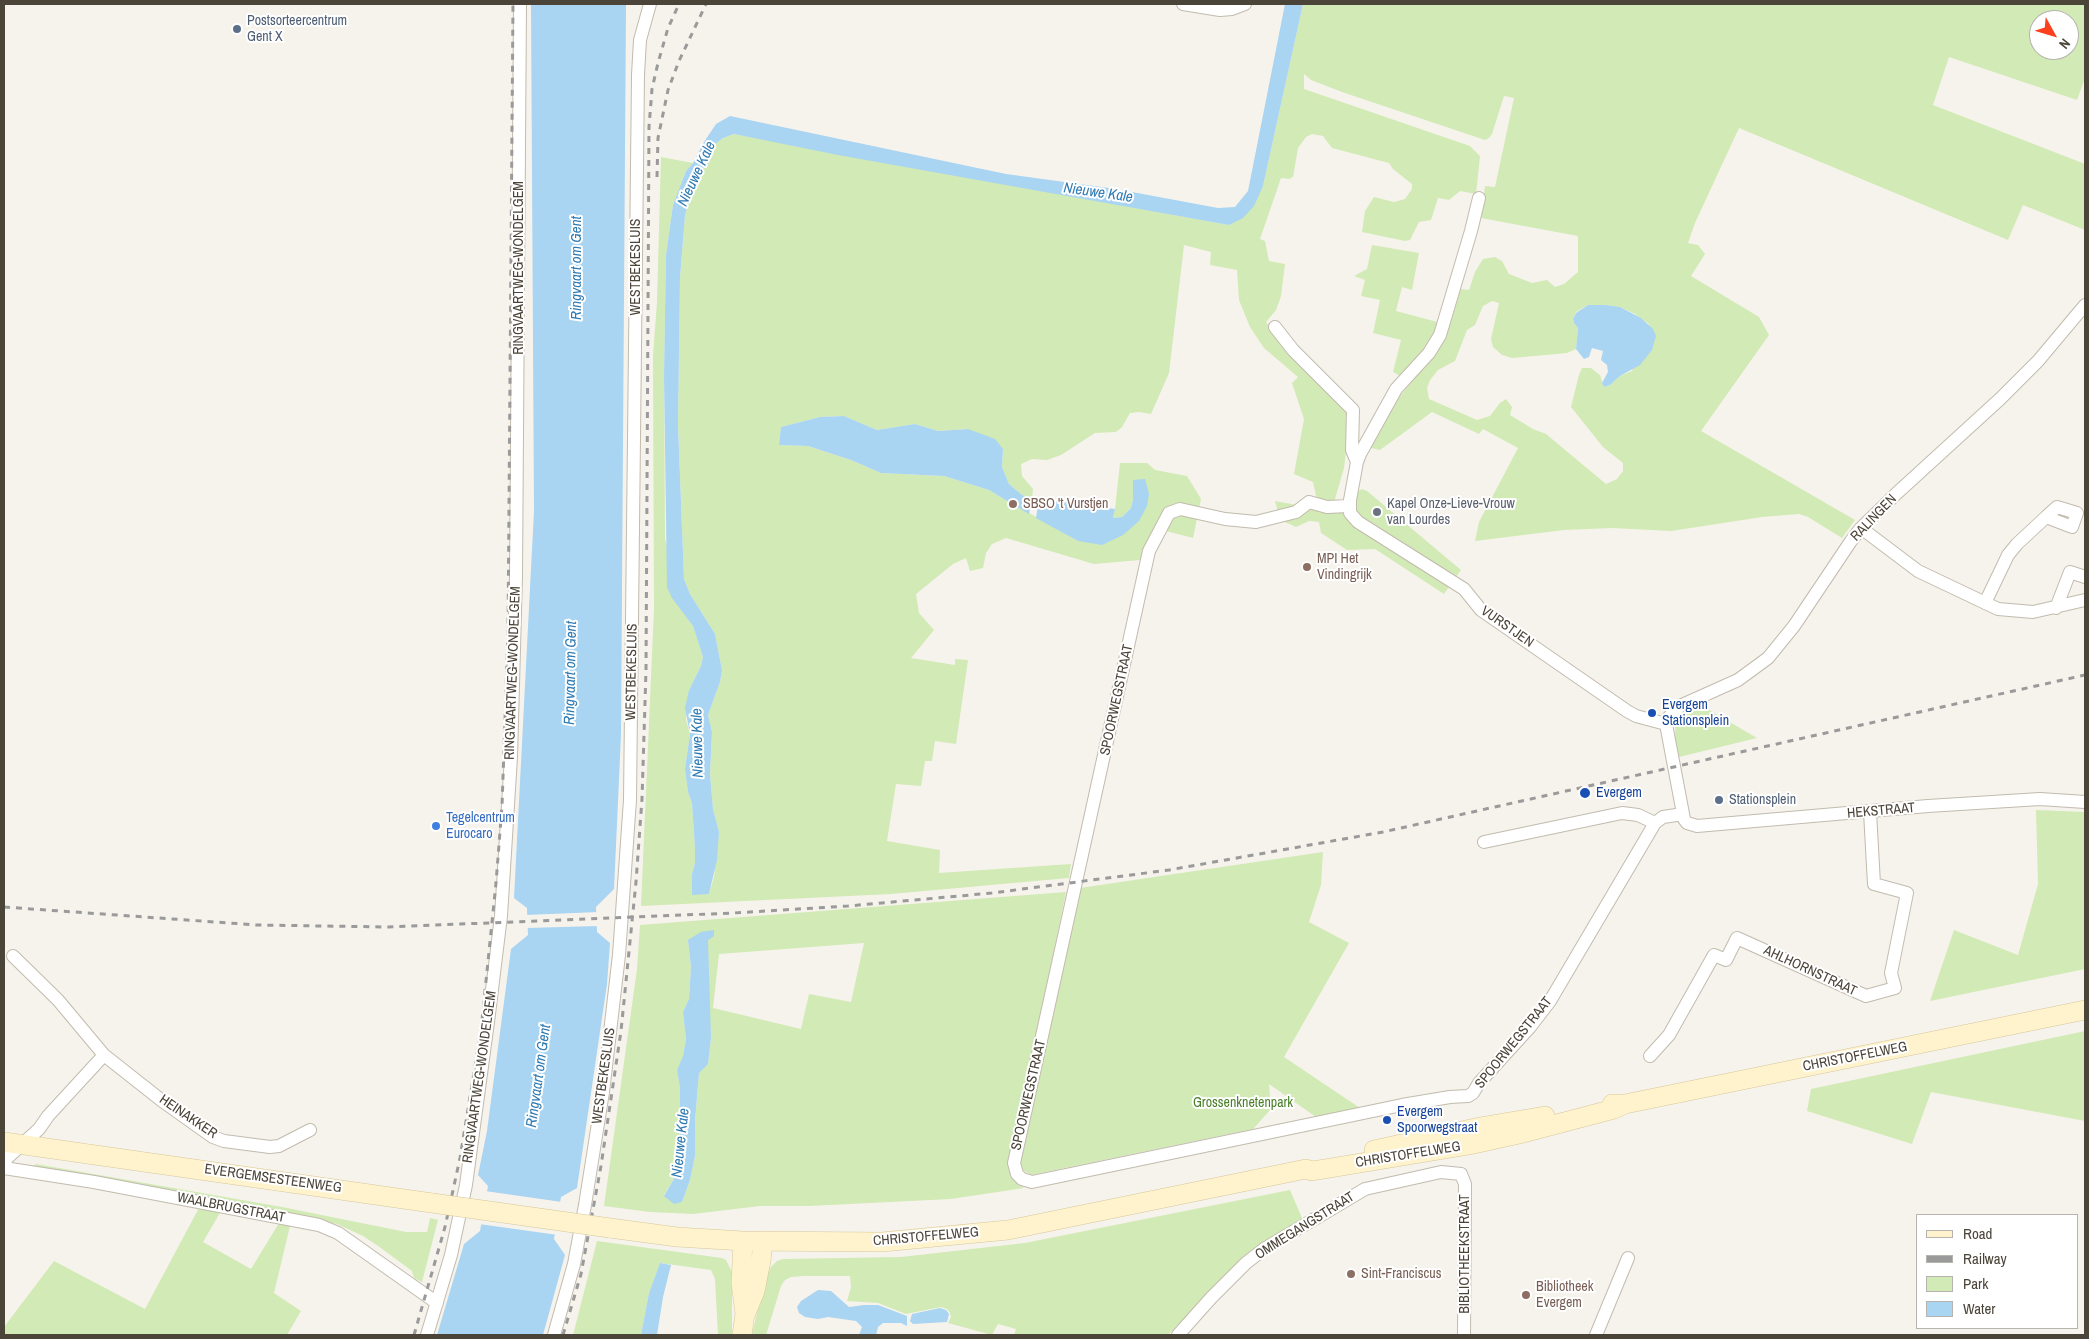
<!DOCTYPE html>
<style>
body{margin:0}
#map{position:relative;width:2089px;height:1339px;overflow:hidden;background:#f6f3ec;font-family:"Archivo Narrow",sans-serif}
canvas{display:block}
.frame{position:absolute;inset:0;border:5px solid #4b4439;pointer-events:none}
.legend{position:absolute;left:1916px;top:1214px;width:162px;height:115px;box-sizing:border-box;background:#fff;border:1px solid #b7b4b0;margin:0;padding:6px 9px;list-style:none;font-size:15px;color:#4b4439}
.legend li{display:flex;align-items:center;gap:10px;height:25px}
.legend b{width:25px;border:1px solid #b7b4b0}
.north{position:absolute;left:2029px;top:10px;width:50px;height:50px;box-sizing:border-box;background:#fff;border:1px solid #b7b4b0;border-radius:50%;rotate:129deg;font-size:14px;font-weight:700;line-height:20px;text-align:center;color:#4b4439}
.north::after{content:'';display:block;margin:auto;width:18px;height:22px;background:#fc3f1d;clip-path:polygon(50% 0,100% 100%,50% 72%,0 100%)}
</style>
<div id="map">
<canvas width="2089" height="1339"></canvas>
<div class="frame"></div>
<ul class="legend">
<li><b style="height:6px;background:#fff3cd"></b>Road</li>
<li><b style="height:6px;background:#9a9a9a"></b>Railway</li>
<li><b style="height:14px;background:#d2eab5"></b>Park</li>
<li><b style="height:14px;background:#a9d4f2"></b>Water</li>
</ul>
<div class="north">N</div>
</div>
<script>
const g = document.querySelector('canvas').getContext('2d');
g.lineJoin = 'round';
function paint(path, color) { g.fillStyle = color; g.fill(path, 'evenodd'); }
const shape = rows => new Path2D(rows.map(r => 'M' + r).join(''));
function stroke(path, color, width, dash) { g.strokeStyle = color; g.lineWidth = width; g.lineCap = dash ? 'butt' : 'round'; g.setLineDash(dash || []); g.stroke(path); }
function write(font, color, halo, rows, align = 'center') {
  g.font = font + ' "Archivo Narrow",sans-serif'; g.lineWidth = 4; g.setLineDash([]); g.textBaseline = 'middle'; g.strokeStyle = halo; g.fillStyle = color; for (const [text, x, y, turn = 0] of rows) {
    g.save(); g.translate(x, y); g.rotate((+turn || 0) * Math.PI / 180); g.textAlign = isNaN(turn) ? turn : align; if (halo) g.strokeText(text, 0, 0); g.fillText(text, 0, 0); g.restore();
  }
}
const green = shape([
 [1303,4,2085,4,2085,78,2077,100,1949,57,1933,105,2085,164,2085,230,2023,205,2008,240,1739,128,1695,223,1688,243,1698,245,1705,254,1691,276,1759,317,1769,335,1701,431,1855,520,1842,538,1808,517,1799,514,1762,517,1671,531,1612,528,1564,530,1475,541,1479,522,1518,448,1483,429,1479,434,1432,412,1380,450,1371,448,1396,401,1440,347,1448,331,1461,289,1469,290,1475,272,1483,259,1495,257,1502,261,1509,274,1532,283,1547,280,1555,287,1564,284,1578,272,1578,236,1481,218,1485,186,1495,187,1514,98,1504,96,1492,134,1489,138,1485,140,1342,92,1311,80,1304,74,1304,89,1470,146,1480,156,1476,194,1460,191,1449,200,1438,198,1431,220,1419,222,1410,240,1405,241,1362,232,1365,211,1374,197,1394,202,1405,199,1412,189,1412,184,1393,169,1389,163,1332,148,1323,136,1312,134,1306,137,1298,148,1293,177,1289,179,1281,178,1260,239,1265,241,1269,261,1285,264,1281,296,1276,310,1266,322,1291,355,1346,410,1348,435,1344,468,1335,499,1336,508,1343,514,1356,503,1355,493,1362,489,1367,491,1461,570,1444,594,1375,549,1347,550,1321,533,1319,522,1309,521,1296,527,1285,522,1278,512,1275,501,1319,509,1313,482,1294,474,1304,419,1292,383,1298,377,1264,348,1250,327,1239,300,1237,270,1210,265,1211,252,1184,245,1169,373,1151,414,1139,412,1130,413,1122,427,1116,432,1095,433,1061,455,1047,460,1032,459,1021,464,1022,476,1033,489,1032,498,1022,495,1009,484,1002,467,1003,449,968,429,938,431,915,424,877,430,844,416,820,417,781,427,779,445,808,446,851,460,881,473,944,476,989,490,1078,541,1139,521,1133,500,1131,508,1122,517,1113,518,1115,509,1120,463,1147,463,1155,470,1187,476,1201,499,1193,538,1166,531,1152,559,1094,564,1006,538,992,544,986,553,983,568,970,571,966,558,953,564,916,594,919,613,934,630,911,658,955,665,955,659,968,660,956,744,935,741,932,761,925,761,921,786,896,784,887,841,940,850,939,873,1071,864,1069,878,891,894,641,906,654,609,653,356,657,302,661,157,693,163,686,171,673,205,666,255,664,376,665,539,684,612,693,626,703,657,701,666,689,690,686,720,690,734,685,769,688,792,692,803,695,849,695,863,692,874,692,894,709,894,714,877,719,832,713,809,710,774,712,732,708,715,720,682,722,670,715,634,690,594,684,579,678,425,680,278,685,215,693,188,715,144,723,138,734,134,1229,225,1263,186],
 [2039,20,2069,20,2069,50,2039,50],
 [1492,301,1499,303,1491,339,1493,347,1502,355,1512,358,1567,353,1576,349,1578,328,1574,323,1573,319,1576,312,1588,305,1606,305,1620,307,1635,314,1649,324,1632,371,1620,376,1610,385,1604,387,1600,375,1591,368,1582,368,1579,375,1571,407,1603,447,1623,463,1623,471,1617,479,1606,484,1546,434,1533,429,1510,415,1512,407,1506,399,1500,403,1490,416,1477,420,1429,399,1427,388,1430,380,1438,370,1455,361,1467,330,1475,325,1483,306],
 [1372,245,1419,253,1412,290,1402,287,1396,311,1441,323,1434,342,1402,377,1393,372,1401,340,1373,333,1380,300,1361,296,1365,280,1354,276,1367,269],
 [1697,703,1757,738,1679,757,1675,738,1676,715],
 [2036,810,2085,812,2085,969,1930,1001,1954,930,2018,955,2038,884],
 [1323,852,1321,885,1309,922,1349,943,1284,1057,1360,1108,1316,1117,1269,1084,1271,1109,1253,1129,1031,1175,1023,1170,1020,1162,1080,888],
 [1066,892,1021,1111,1014,1180,1024,1188,951,1199,809,1206,760,1206,693,1214,650,1212,604,1206,637,969,640,925],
 [688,940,709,1015,711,1038,708,1064,699,1072,695,1122,695,1156,690,1180,682,1202,664,1195,675,1177,680,1138,680,1088,677,1070,683,1057,686,1039,683,1012,689,999,691,967],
 [864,943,851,1002,809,994,801,1029,713,1008,719,954],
 [2085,1031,2085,1121,1931,1092,1912,1144,1807,1111,1811,1089],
 [36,1164,282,1207,406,1232,427,1232,430,1218,438,1220,422,1282,414,1278,412,1271,381,1248,363,1236,337,1224,35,1168,33,1166],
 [1290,1190,1302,1218,1250,1251,1168,1335,1014,1335,1016,1329,998,1324,992,1335,948,1323,951,1317,950,1313,947,1309,941,1307,906,1314,878,1303,847,1301,851,1287,850,1276,804,1276,791,1277,785,1280,781,1286,766,1335,752,1335,764,1281,771,1267,777,1261,783,1259,901,1257,1025,1243],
 [200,1206,221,1211,203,1242,251,1269,279,1223,290,1226,274,1293,301,1311,287,1335,4,1335,4,1327,54,1261,145,1309],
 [597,1241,722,1258,726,1260,732,1272,732,1335,718,1335,715,1279,711,1270,660,1263,649,1293,641,1335,573,1335]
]);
const water = shape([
 [531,4,626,4,621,735,614,889,596,907,597,932,610,943,607,984,577,1188,561,1197,554,1239,565,1255,543,1335,437,1335,464,1244,480,1231,488,1186,478,1175,487,1131,511,949,528,935,527,908,514,898,534,511],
 [1285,4,1303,4,1263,186,1254,206,1243,218,1229,225,838,155,734,134,723,138,715,144,693,188,685,215,680,278,678,425,684,579,690,594,715,634,722,670,720,682,708,715,712,732,710,774,713,809,719,832,717,860,709,894,692,895,692,874,695,863,695,849,692,803,688,792,685,769,690,734,685,708,689,690,701,666,703,657,693,626,672,598,667,587,664,376,666,255,673,205,686,171,693,163,704,142,716,124,730,116,1006,174,1116,189,1218,208,1235,207,1248,191],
 [1588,305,1606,305,1620,307,1641,318,1653,329,1656,336,1652,350,1640,365,1620,376,1610,385,1604,387,1602,383,1608,372,1607,365,1601,360,1603,351,1592,348,1589,357,1584,359,1576,349,1578,328,1574,323,1573,319,1576,313],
 [844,416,877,430,915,424,938,431,968,429,995,439,1003,449,1002,467,1009,484,1022,495,1032,498,1029,514,989,490,944,476,881,473,851,460,808,446,779,445,781,427,820,417],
 [1145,479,1149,494,1147,506,1139,521,1123,535,1102,545,1078,541,1036,518,1038,504,1052,506,1054,501,1115,509,1113,518,1122,517,1131,508,1133,500,1133,480],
 [714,930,714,936,708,940,711,1038,708,1064,699,1073,695,1121,695,1156,690,1180,682,1202,674,1204,664,1196,675,1177,680,1138,680,1088,677,1070,683,1056,686,1039,683,1012,689,999,691,967,688,940,701,932],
 [660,1263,671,1265,663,1297,657,1335,641,1335,649,1293],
 [818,1290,831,1291,849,1307,864,1305,878,1305,907,1316,907,1326,901,1323,883,1323,878,1327,876,1335,859,1335,862,1327,856,1321,828,1317,818,1319,805,1317,799,1313,797,1307,801,1301],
 [940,1308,946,1310,949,1314,947,1322,913,1324,910,1321,912,1314]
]);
const pier = shape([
 [599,912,599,926,526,928,525,915],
 [485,1191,562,1202,558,1235,479,1224]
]);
const street = shape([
 [1183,4,1220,10,1232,9,1245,4],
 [1479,198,1471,231,1440,335,1429,353,1396,389,1360,454,1357,462,1350,500,1350,513,1358,522,1464,589,1481,610,1627,711,1636,716,1666,724],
 [2085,305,2038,361,2000,399,1897,493,1861,528,1851,541,1794,626,1768,658,1738,680,1680,706,1669,717,1666,724,1684,819,1687,823,1697,826,1928,806,2040,799,2085,802],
 [1275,327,1293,350,1353,410,1352,450,1357,462],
 [1349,506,1327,507,1309,502,1296,512,1256,522,1225,519,1180,509,1169,513,1149,551,1014,1163,1017,1174,1022,1179,1032,1182,1402,1105,1450,1097,1468,1096,1473,1093,1479,1083,1530,1027,1550,1001,1655,823,1663,817,1683,814],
 [1861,528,1918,571,1998,609,2033,612,2085,600],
 [1985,603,2008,555,2017,544,2046,517,2072,527,2077,513,2057,507,2046,517],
 [2056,608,2070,572,2085,577],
 [1484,842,1622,813,1638,815,1655,823],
 [13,956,58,1000,104,1055,161,1100,213,1137,224,1141,270,1147,279,1146,310,1130],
 [1650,1056,1669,1035,1714,955,1726,960,1737,938,1866,996,1895,988,1891,973,1907,893,1874,884,1870,812],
 [4,1165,7,1158,39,1129,48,1116,104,1055],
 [4,1168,94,1182,319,1225,338,1233,437,1303],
 [427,1335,451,1255,466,1185,488,1022,501,916,511,757,516,576,520,4],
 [554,1335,574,1264,585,1205,603,1092,619,955,630,800,638,75,640,40,650,4],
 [1178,1335,1211,1298,1246,1263,1264,1249,1365,1189,1441,1172,1461,1174,1465,1184,1464,1335],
 [1596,1335,1628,1258]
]);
const secondary = shape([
 [1612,1104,1625,1104,2085,1010],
 [4,1142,432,1203],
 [1374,1150,1480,1127,1545,1116],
 [610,1228,677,1237,743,1241,882,1242,1008,1230,1306,1169,1312,1171,1469,1145,1519,1134,1614,1109,1625,1104],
 [746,1313,755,1291,761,1261,763,1241],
 [742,1335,745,1314,741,1283,743,1241]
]);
const rail = shape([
 [657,177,658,138,668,90,679,61,706,4],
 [4,907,257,925,388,927,733,913,848,906,992,893,1169,870,1383,832,2085,675],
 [414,1335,445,1227,460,1158,481,1030,496,883,502,806,508,633,513,4],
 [563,1335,581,1274,601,1166,621,1031,636,882,642,799,646,670,649,127,652,89,658,63,668,28,679,4]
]);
const secondaryBridge = shape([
 [432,1203,610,1228]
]);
const markers = [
 [237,29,5,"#5c6f8a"],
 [1013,504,5,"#8d6e63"],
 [1377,512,5,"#6b7280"],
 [1307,567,5,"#8d6e63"],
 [1652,713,5,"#1a4fb4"],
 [1585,793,6,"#1a4fb4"],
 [1719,800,5,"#5c6f8a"],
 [436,826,5,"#3f7fe0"],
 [1387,1120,5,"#1a4fb4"],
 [1351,1274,5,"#8d6e63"],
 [1526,1295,5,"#8d6e63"]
];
const serviceNames = [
 ["Postsorteercentrum",247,21],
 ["Gent X",247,37],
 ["Stationsplein",1729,800]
];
const streetNames = [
 ["WESTBEKESLUIS",636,267,-90],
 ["RINGVAARTWEG-WONDELGEM",519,268,-90],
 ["RALINGEN",1874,518,-46],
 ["VURSTJEN",1507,627,35],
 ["WESTBEKESLUIS",632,672,-89],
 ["RINGVAARTWEG-WONDELGEM",513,673,-88],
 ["SPOORWEGSTRAAT",1117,700,-78],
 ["HEKSTRAAT",1881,811,-5],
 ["AHLHORNSTRAAT",1810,971,25],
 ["SPOORWEGSTRAAT",1514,1043,-51],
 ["CHRISTOFFELWEG",1855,1057,-11],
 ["WESTBEKESLUIS",604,1076,-82],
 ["RINGVAARTWEG-WONDELGEM",480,1077,-82],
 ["SPOORWEGSTRAAT",1029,1095,-77],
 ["HEINAKKER",188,1117,34],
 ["CHRISTOFFELWEG",1408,1155,-9],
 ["EVERGEMSESTEENWEG",273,1179,8],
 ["WAALBRUGSTRAAT",231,1208,11],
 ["OMMEGANGSTRAAT",1305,1226,-32],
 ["CHRISTOFFELWEG",926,1237,-5],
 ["BIBLIOTHEEKSTRAAT",1465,1254,-90]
];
const educationNames = [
 ["SBSO 't Vurstjen",1023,504],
 ["MPI Het",1317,559],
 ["Vindingrijk",1317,575],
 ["Sint-Franciscus",1361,1274],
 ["Bibliotheek",1536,1287],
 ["Evergem",1536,1303]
];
const worshipNames = [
 ["Kapel Onze-Lieve-Vrouw",1387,504],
 ["van Lourdes",1387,520]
];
const transitNames = [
 ["Evergem",1662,705],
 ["Stationsplein",1662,721],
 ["Evergem",1596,793],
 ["Evergem",1397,1112],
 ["Spoorwegstraat",1397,1128]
];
const shopNames = [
 ["Tegelcentrum",446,818],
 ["Eurocaro",446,834]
];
const parkNames = [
 ["Grossenknetenpark",1243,1103]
];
const waterNames = [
 ["Nieuwe Kale",697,174,-65],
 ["Nieuwe Kale",1098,193,8],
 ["Ringvaart om Gent",577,268,-90],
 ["Ringvaart om Gent",571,673,-89],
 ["Nieuwe Kale",698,743,-91],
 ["Ringvaart om Gent",539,1076,-82],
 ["Nieuwe Kale",681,1143,-84]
];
paint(green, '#d2eab5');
paint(water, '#a9d4f2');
paint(pier, '#f6f3ec');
stroke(street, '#c2bbae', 14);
stroke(secondary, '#d6c79b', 20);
stroke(street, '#fff', 12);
stroke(secondary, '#fff3cd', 19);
stroke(rail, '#9a9a9a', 3, [6, 6]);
stroke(secondaryBridge, '#d6c79b', 20, []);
stroke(secondaryBridge, '#fff3cd', 19);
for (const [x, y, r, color] of markers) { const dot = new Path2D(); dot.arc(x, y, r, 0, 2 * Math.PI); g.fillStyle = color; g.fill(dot); stroke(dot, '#fff', 2); }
write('14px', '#4e5e75', '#fff', serviceNames, 'left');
write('14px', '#4b4439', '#fff', streetNames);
write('14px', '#785e54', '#fff', educationNames, 'left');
write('14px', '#5b616d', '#fff', worshipNames, 'left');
write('14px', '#164399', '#fff', transitNames, 'left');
write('14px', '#366cbe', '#fff', shopNames, 'left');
write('14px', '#4a7f2a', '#fff', parkNames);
write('italic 15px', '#2e7ab2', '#fff', waterNames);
</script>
